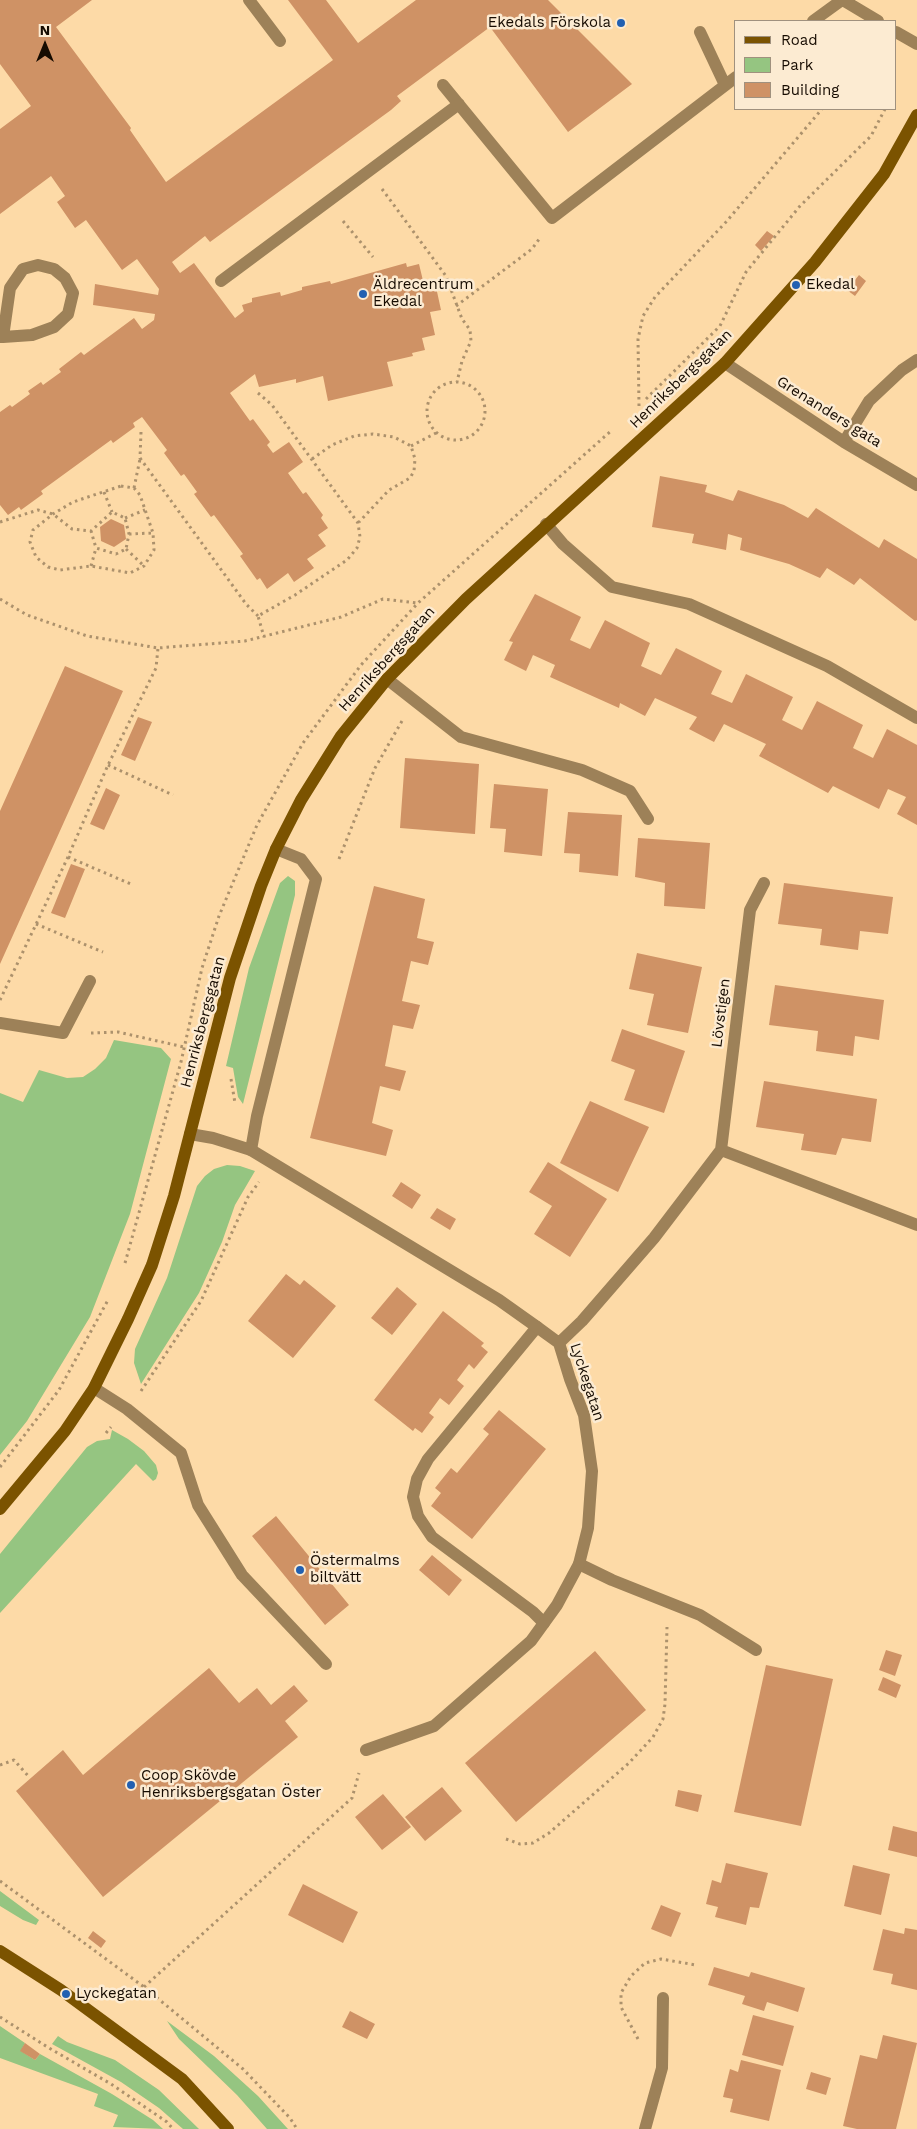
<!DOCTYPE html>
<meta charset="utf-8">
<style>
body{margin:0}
#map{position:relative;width:917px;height:2129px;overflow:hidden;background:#fddaa7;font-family:"Work Sans",sans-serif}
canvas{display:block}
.legend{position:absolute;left:734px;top:20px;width:162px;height:90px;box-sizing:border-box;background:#fcebd2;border:1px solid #a0917e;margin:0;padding:6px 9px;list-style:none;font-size:15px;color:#160b00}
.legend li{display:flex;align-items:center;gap:10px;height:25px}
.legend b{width:25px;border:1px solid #a0917e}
.north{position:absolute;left:20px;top:20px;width:50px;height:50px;-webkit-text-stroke:4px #fcebd2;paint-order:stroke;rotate:0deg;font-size:14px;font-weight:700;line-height:20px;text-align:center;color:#160b00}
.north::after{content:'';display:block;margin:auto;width:18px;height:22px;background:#160b00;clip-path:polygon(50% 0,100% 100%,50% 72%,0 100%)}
</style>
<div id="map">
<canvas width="917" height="2129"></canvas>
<ul class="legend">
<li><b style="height:6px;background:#7b5300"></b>Road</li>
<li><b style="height:14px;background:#95c581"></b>Park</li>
<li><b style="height:14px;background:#cf9265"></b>Building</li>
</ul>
<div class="north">N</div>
</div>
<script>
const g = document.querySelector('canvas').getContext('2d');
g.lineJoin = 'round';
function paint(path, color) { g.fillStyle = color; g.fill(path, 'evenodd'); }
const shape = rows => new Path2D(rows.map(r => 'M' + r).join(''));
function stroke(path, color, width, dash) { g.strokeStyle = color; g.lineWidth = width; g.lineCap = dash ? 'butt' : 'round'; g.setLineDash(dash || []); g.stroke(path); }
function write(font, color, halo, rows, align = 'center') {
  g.font = font + ' "Work Sans",sans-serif'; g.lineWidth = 5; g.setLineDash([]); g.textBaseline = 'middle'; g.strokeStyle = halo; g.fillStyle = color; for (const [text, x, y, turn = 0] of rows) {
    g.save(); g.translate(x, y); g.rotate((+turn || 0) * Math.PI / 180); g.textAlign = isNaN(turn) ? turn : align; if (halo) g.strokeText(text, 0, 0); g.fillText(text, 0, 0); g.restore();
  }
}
const green = shape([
 [288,876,295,881,295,895,243,1104,238,1097,233,1068,226,1066,249,968,280,883],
 [114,1040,161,1048,171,1059,130,1214,90,1317,27,1421,0,1455,0,1093,23,1102,39,1070,67,1078,83,1077,95,1069,106,1058],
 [227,1165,240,1166,255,1171,235,1205,222,1242,199,1293,141,1384,134,1363,135,1349,167,1278,197,1186,205,1176,214,1169],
 [112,1430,128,1439,144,1451,156,1465,158,1473,156,1479,153,1481,136,1464,0,1613,0,1554,87,1447,97,1441,110,1439],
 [0,1891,39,1920,36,1925,23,1920,0,1906],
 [167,2021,214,2056,258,2096,288,2129,267,2129,237,2095,179,2039],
 [0,2026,25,2043,21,2051,35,2060,40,2054,112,2094,153,2120,163,2129,113,2127,118,2115,94,2106,98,2094,0,2058],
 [58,2036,67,2042,115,2060,159,2090,199,2129,183,2129,159,2108,121,2082,52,2044]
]);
const building = shape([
 [0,0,92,0,56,27,131,128,130,130,166,182,333,60,288,0,326,0,358,43,416,0,548,0,632,84,568,132,490,27,397,96,401,101,391,110,210,242,205,236,172,262,180,273,194,263,235,318,244,311,242,305,252,302,252,298,280,292,281,296,302,290,302,287,330,281,331,284,406,263,407,267,419,264,425,289,436,287,441,310,430,312,435,335,422,338,425,350,412,353,413,356,387,362,393,386,328,401,323,376,296,383,296,379,259,387,255,374,230,393,250,421,253,419,270,442,267,445,273,453,289,442,303,462,288,473,303,494,306,492,323,515,321,518,328,528,318,535,326,546,307,559,314,568,294,582,288,573,267,589,260,578,257,580,240,556,243,554,214,515,211,517,194,494,197,492,184,474,181,476,164,453,167,450,142,417,133,423,135,427,113,443,111,440,41,491,43,494,21,510,19,507,8,515,0,505,0,412,10,405,12,407,30,394,28,391,41,382,43,385,61,372,59,369,81,352,84,355,134,318,142,329,154,320,155,314,93,305,95,284,158,295,159,289,137,259,122,270,86,220,75,228,57,202,65,196,51,176,0,214,0,129,31,106,0,64],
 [767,231,774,236,761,251,755,245],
 [859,275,866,281,855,296,847,290],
 [660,476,707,485,705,492,733,501,738,490,784,505,808,518,816,508,879,548,884,539,917,559,917,620,915,621,860,578,854,585,827,568,820,578,789,564,740,550,742,538,728,534,726,550,692,543,694,534,652,527],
 [111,519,124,525,126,539,114,547,101,541,100,527],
 [535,594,581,617,570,640,590,649,605,620,650,643,641,666,661,675,676,648,722,671,711,694,732,703,746,674,793,697,782,720,802,730,817,701,863,725,853,748,873,758,887,729,917,745,917,825,897,814,906,797,888,789,879,809,833,786,828,793,759,756,766,744,724,724,714,742,689,729,697,717,655,698,645,716,620,703,619,708,550,677,555,665,533,655,526,671,504,660,513,642,509,641],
 [65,666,123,691,0,964,0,811],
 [138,717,152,722,135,761,121,755],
 [405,758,479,764,475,834,400,828],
 [494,784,548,789,542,856,504,852,506,829,490,828],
 [106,788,120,795,104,830,90,824],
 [568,812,622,815,618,876,579,872,580,854,564,853],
 [638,838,710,843,705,909,664,906,665,883,635,877],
 [71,864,85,869,65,918,51,913],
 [784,883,893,897,888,934,860,931,858,950,820,945,822,929,778,924],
 [374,886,425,899,417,938,434,942,428,965,411,961,402,1001,420,1005,413,1029,393,1025,385,1066,406,1071,400,1091,380,1086,372,1123,393,1130,386,1156,310,1138],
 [637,953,702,967,688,1033,647,1025,654,994,629,989],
 [775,985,884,1000,879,1040,855,1036,853,1056,816,1051,818,1031,769,1025],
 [622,1029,685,1051,664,1113,624,1100,635,1070,611,1061],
 [764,1081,877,1099,871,1142,842,1138,836,1155,801,1150,804,1134,756,1127],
 [590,1101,649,1127,618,1192,560,1163],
 [548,1162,607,1199,570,1257,534,1234,552,1206,529,1192],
 [401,1182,421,1195,412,1209,392,1196],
 [437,1208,456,1219,450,1230,430,1218],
 [286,1274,300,1285,304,1280,336,1306,293,1358,248,1321],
 [397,1287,417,1304,392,1335,371,1318],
 [443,1311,484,1343,481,1346,488,1352,474,1369,469,1364,457,1380,464,1386,449,1405,440,1398,429,1413,434,1417,422,1433,415,1428,413,1431,374,1400],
 [499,1410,546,1449,472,1539,431,1506,441,1493,435,1488,451,1468,457,1473,489,1434,483,1429],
 [276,1516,349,1605,325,1625,252,1536],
 [432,1555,462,1580,449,1596,419,1570],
 [886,1650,902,1655,895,1676,879,1670],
 [595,1651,646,1710,516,1822,465,1763],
 [766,1665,833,1679,801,1826,734,1812],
 [209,1668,239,1703,257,1688,271,1705,294,1685,308,1701,285,1721,298,1737,103,1897,16,1791,63,1750,83,1775],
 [883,1677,901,1685,896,1698,878,1690],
 [442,1787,462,1811,425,1841,405,1817],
 [678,1790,702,1795,698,1812,675,1806],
 [383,1794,411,1827,382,1850,355,1817],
 [893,1826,917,1832,917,1857,888,1850],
 [726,1863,768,1873,759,1908,750,1907,746,1925,715,1917,718,1907,706,1904,712,1880,721,1883],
 [853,1865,890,1874,881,1915,844,1906],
 [303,1884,358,1912,343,1943,288,1915],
 [661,1905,681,1913,671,1937,651,1929],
 [905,1928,917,1930,917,1990,891,1984,893,1974,873,1970,883,1929,904,1934],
 [93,1931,106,1941,101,1948,88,1938],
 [714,1967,749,1977,751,1972,805,1988,798,2012,767,2002,764,2011,742,2004,745,1996,708,1985],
 [350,2011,375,2024,367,2039,342,2027],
 [753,2015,794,2026,783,2066,742,2055],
 [883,2035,917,2043,896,2129,857,2129,843,2126,860,2055,877,2059],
 [25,2043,40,2054,35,2060,20,2051],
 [741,2060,781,2070,769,2121,730,2112,733,2099,723,2097,730,2069,738,2072],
 [811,2072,831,2078,826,2095,806,2089]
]);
const path = shape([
 [382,189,446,276,462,319,470,330,471,341,462,361,457,382],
 [343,221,373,257],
 [456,306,532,249,540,238],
 '427 411a29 29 0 1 1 58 0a29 29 0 1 1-58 0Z',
 [258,393,272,405,358,523,360,537,357,548,347,560,295,595,258,616,264,637],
 [646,399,720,326,746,272,800,206,871,136,885,109],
 [639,406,638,339,643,316,655,297,726,222,822,109],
 [141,432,140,458,246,604,258,616],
 [411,446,436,433],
 [312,459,332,445,354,436,373,434,394,437,411,446,415,459,414,471,410,478,389,490,359,522],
 [121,486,134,488,140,495,153,533,154,550,144,566,130,573,91,566,60,570,48,567,36,557,30,542,33,530,53,514,73,502,121,486],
 [134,488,140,459],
 [104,492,112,512],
 [125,518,145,510],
 [0,522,38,510,53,514,72,529,91,531,112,512,125,518,129,534,126,549,116,554,96,548,91,531],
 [129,534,153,533],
 [126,549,144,566],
 [91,566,96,548],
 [0,599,27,615,87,636,158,648,245,641,341,617,383,599,418,603],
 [108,765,173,795],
 [68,857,133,885],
 [339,859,375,768,402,721],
 [36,924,103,952],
 [0,1000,68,857,108,765,156,668,158,648],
 [91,1033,118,1032,184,1047],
 [231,1079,235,1103],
 [125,1263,181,1062,202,968,219,916,257,825,303,743,361,665,418,603,612,430],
 [141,1391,201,1301,248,1197,259,1182],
 [106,1433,111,1427],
 [0,1467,59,1390,108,1300],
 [0,1765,14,1760,30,1778],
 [506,1839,520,1844,533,1843,549,1833,629,1763,653,1737,663,1719,665,1704,667,1627],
 [0,1881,144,1987,243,2069,290,2118,297,2129],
 [144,1987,352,1798,359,1773],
 [0,2017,49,2048,111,2084,167,2122,173,2129],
 [638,2039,621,2007,621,1993,631,1976,645,1963,661,1959,696,1965]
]);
const service = shape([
 [249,0,280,41],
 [843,0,878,21],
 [813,21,842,0],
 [700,32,725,85],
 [896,32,917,44],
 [443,85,552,218,736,77],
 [221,281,459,104],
 [0,337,3,337,32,335,54,327,68,314,73,293,65,278,54,269,38,265,23,269,10,288,3,337],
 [0,1023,63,1033,90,981],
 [251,1150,257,1116,316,879,301,859,276,849],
 [537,1327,428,1459,417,1479,413,1497,418,1516,432,1537,533,1612,544,1623],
 [94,1388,127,1409,181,1453,198,1505,242,1575,326,1664],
 [579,1564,612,1580,700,1615,756,1650]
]);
const minor = shape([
 [725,363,844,442,917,485],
 [844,442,869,401,902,370,917,360],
 [546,524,563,544,612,587,689,604,827,666,917,718],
 [387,679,461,737,582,770,630,791,648,819],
 [190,1134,213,1138,251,1150,499,1300,537,1327,559,1343,570,1379,584,1415,592,1471,588,1528,579,1564,557,1605,531,1641,434,1726,366,1750],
 [721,1150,917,1225],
 [559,1343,582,1321,654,1238,721,1150,750,910,764,883],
 [645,2129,662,2068,663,1998]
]);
const secondary = shape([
 [0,1509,65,1431,94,1388,128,1319,152,1265,174,1196,230,978,261,886,276,849,301,800,341,736,387,679,466,599,725,363,815,262,884,174,917,115],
 [0,1951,61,1990,182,2079,228,2129]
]);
const markers = [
 [621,23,5,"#2260b1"],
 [796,285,5,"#2260b1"],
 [363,294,5,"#2260b1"],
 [300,1570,5,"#2260b1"],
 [131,1785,5,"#2260b1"],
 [66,1994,5,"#2260b1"]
];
const poiNames = [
 ["Ekedals Förskola",611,23,"right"],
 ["Äldrecentrum",373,285],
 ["Ekedal",373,302],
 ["Ekedal",806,285],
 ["Östermalms",310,1561],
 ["biltvätt",310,1578],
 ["Coop Skövde",141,1776],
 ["Henriksbergsgatan Öster",141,1793],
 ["Lyckegatan",76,1994]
];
const streetNames = [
 ["Henriksbergsgatan",681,379,-44],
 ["Grenanders gata",829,412,32],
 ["Henriksbergsgatan",387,659,-48],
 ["Lövstigen",721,1013,-83],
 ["Henriksbergsgatan",203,1022,-75],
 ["Lyckegatan",587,1382,72]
];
paint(green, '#95c581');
paint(building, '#cf9265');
stroke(path, '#ac916c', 3, [2.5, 4]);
stroke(service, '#9d8158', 12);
stroke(minor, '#9d8158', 12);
stroke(secondary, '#7b5300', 12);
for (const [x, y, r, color] of markers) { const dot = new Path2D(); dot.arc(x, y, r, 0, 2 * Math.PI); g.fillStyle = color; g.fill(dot); stroke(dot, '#fcebd2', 2); }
write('15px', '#160b00', '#fcebd2', poiNames, 'left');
write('15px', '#160b00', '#fcebd2', streetNames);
</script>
